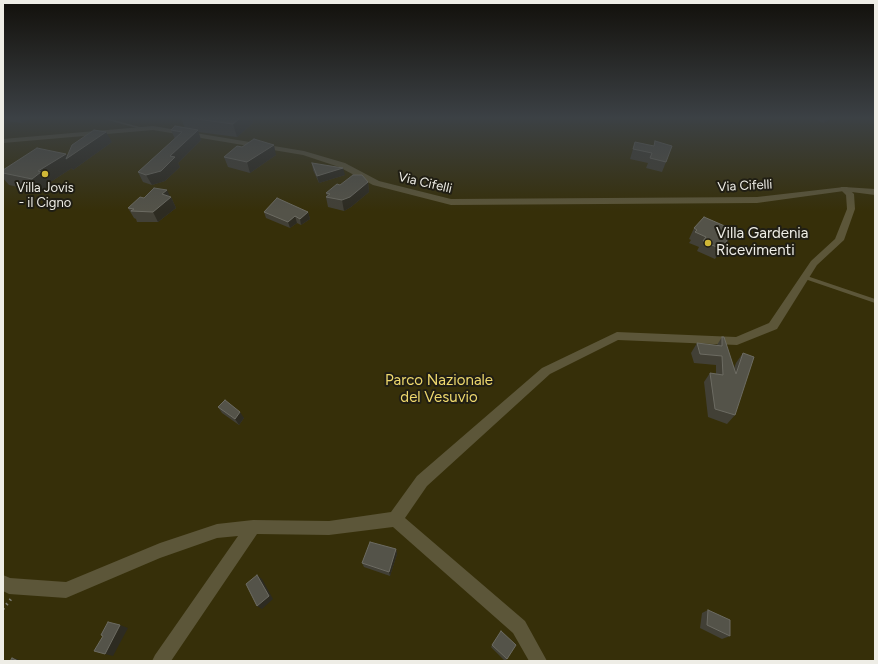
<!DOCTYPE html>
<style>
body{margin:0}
#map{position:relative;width:878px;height:664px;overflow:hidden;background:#201e14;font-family:Figtree,sans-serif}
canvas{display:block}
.frame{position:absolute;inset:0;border:4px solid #eeede6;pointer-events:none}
</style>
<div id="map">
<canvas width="878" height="664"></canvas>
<div class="frame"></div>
</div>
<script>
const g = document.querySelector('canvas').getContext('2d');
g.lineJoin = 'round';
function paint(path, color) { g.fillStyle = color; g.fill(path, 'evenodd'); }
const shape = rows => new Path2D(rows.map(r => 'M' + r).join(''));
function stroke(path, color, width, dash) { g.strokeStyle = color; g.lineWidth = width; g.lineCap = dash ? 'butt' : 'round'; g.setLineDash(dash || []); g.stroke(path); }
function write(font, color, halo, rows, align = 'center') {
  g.font = font + ' Figtree,sans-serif'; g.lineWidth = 4; g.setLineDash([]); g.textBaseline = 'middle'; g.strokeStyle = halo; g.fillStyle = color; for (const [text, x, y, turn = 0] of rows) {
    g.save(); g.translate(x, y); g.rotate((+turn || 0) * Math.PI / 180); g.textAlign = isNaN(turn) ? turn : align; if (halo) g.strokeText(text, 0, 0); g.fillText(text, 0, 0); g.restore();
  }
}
const green = shape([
 [3,118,875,118,875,661,3,661]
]);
const path = shape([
 [3,609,11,599]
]);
const service = shape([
 [100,118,107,118,143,128,141,129,100,118],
 [804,275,875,299,875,303,802,278,801,277,804,275]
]);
const minor = shape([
 [841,187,847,187,854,194,855,209,844,240,817,265,777,329,737,345,618,340,550,374,427,486,405,518,525,621,547,661,529,661,513,633,393,527,329,535,257,534,171,661,152,661,155,655,238,536,217,538,160,558,66,598,9,594,3,591,3,575,10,578,66,582,160,543,217,524,253,520,329,521,391,512,417,476,542,368,617,332,736,337,769,323,811,261,835,239,847,209,846,195,840,189,841,187]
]);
const tertiary = shape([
 [153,126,304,151,345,163,379,181,451,199,757,197,844,187,875,189,875,195,844,191,757,203,451,205,373,185,339,167,303,155,153,130,3,143,3,139,153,126]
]);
const wall = shape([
 [7,118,31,118,22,123,8,121],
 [181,118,252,118,253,123,237,137,198,132,201,140,178,163,180,167,165,181,152,185,143,182,138,172,175,139,171,130,185,128],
 [816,118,832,118,824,123,817,120],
 [112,142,73,170,72,168,49,183,50,185,41,192,9,185,3,178,3,170,66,154,67,157],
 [635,142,666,162,662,172,646,168,648,163,630,159],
 [276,155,250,173,228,167,224,157],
 [312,163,345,175,319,183,313,170],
 [368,182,369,192,351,207,344,211,328,207,326,197,327,196,326,193,340,185],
 [170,197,171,197,176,208,158,222,137,222,136,219,134,218,128,208,144,198],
 [264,212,308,212,310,219,301,225,297,223,290,228,266,218],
 [694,228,728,241,715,259,697,251,699,247,689,243,691,240,689,239],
 [722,337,734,368,736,363,743,353,735,415,727,424,708,417,704,382,710,373,716,374,716,365,694,363,691,353,697,343,717,345],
 [218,407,244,418,239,425,222,413],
 [396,549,397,554,390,576,364,567,362,563],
 [708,610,730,636,722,639,700,628,702,613],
 [492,645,507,659,505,661,491,647]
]);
const shadedWall = shape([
 [19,118,31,118,22,123],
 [240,118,252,118,253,123,237,137,233,124],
 [828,118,832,118,824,123,826,120],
 [198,130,201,140,178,163,180,167,165,181,152,185,146,175],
 [106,132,112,142,73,170,72,168,49,183,50,185,41,192,32,179,38,171,66,154,68,158],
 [274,145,276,155,250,173,247,162],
 [343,168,345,175,319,183,317,176],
 [368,182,369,192,351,207,344,211,342,200],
 [167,190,171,198,171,197,176,208,158,222,153,212,162,194],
 [308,212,310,219,301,225,300,219],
 [295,216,297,223,290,228,288,222],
 [734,230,728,241,715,259,721,249],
 [240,412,244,418,239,425,235,419],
 [396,549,397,554,390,576,389,572],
 [257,575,262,579,273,599,262,609,257,606],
 [120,625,128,628,113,656,105,654],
 [12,658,17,659,21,661,18,661]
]);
const building = shape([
 [190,118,240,118,233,124,190,118],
 [175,126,198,130,170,156,175,157,161,171,146,175,138,172,182,132,171,130,175,126],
 [94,130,106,132,66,159,72,145,94,130],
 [254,139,274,145,247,162,224,157,237,146,242,147,254,139],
 [655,141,672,146,666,162,650,158,652,153,633,149,635,142,654,146,655,141],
 [37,148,66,154,38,171,41,172,32,179,3,173,3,170,37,148],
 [312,163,343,168,317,176,312,163],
 [353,175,362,175,368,182,350,197,342,200,326,197,330,194,326,193,337,184,340,185,353,175],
 [154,188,167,190,162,194,171,197,153,212,131,211,134,209,128,208,140,197,144,198,154,188],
 [277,198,308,212,300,219,295,216,288,222,264,212,277,198],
 [704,217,734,230,721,249,703,241,706,237,695,232,697,230,694,228,704,217],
 [722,337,724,337,736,374,743,353,754,357,735,415,715,409,710,373,723,375,722,356,700,354,697,343,722,346,722,337],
 [225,400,240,412,235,419,218,407,225,400],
 [370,542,396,549,389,572,362,563,370,542],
 [257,575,269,596,257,606,246,584,257,575],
 [708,610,730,620,730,636,707,625,708,610],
 [108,622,120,625,105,654,94,651,103,636,101,635,108,622],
 [501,631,516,645,507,659,492,645,501,631],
 [12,658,18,661,10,661,12,658]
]);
const markers = [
 [45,174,4,"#d0b736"],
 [708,243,4,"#d0b736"]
];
const farStreetnames = [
 ["Via Cifelli",425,183,13],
 ["Via Cifelli",745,186,-3]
];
const farPoinames = [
 ["Villa Jovis",45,188],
 ["- il Cigno",45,203]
];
const poiNames = [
 ["Villa Gardenia",716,234],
 ["Ricevimenti",716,251]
];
const parkNames = [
 ["Parco Nazionale",439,381],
 ["del Vesuvio",439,398]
];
paint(green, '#362f09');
stroke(path, '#7c7b72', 3, [1.5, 4]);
paint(service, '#5c5639');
paint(minor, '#5c5639');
paint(tertiary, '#5c5639');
paint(wall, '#424036');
paint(shadedWall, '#2d2b21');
paint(building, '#545349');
stroke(building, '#6c6b62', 1);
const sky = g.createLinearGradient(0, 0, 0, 211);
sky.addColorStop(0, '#12100b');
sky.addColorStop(0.56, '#3c4145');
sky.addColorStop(1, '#3c414500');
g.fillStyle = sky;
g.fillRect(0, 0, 878, 211);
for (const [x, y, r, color] of markers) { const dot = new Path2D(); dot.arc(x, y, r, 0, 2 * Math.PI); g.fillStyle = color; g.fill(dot); stroke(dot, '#201e14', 1.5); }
write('13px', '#eeede6', '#201e14', farStreetnames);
write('13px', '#eeede6', '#201e14', farPoinames);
write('15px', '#eeede6', '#201e14', poiNames, 'left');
write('15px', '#eed86d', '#201e14', parkNames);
</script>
